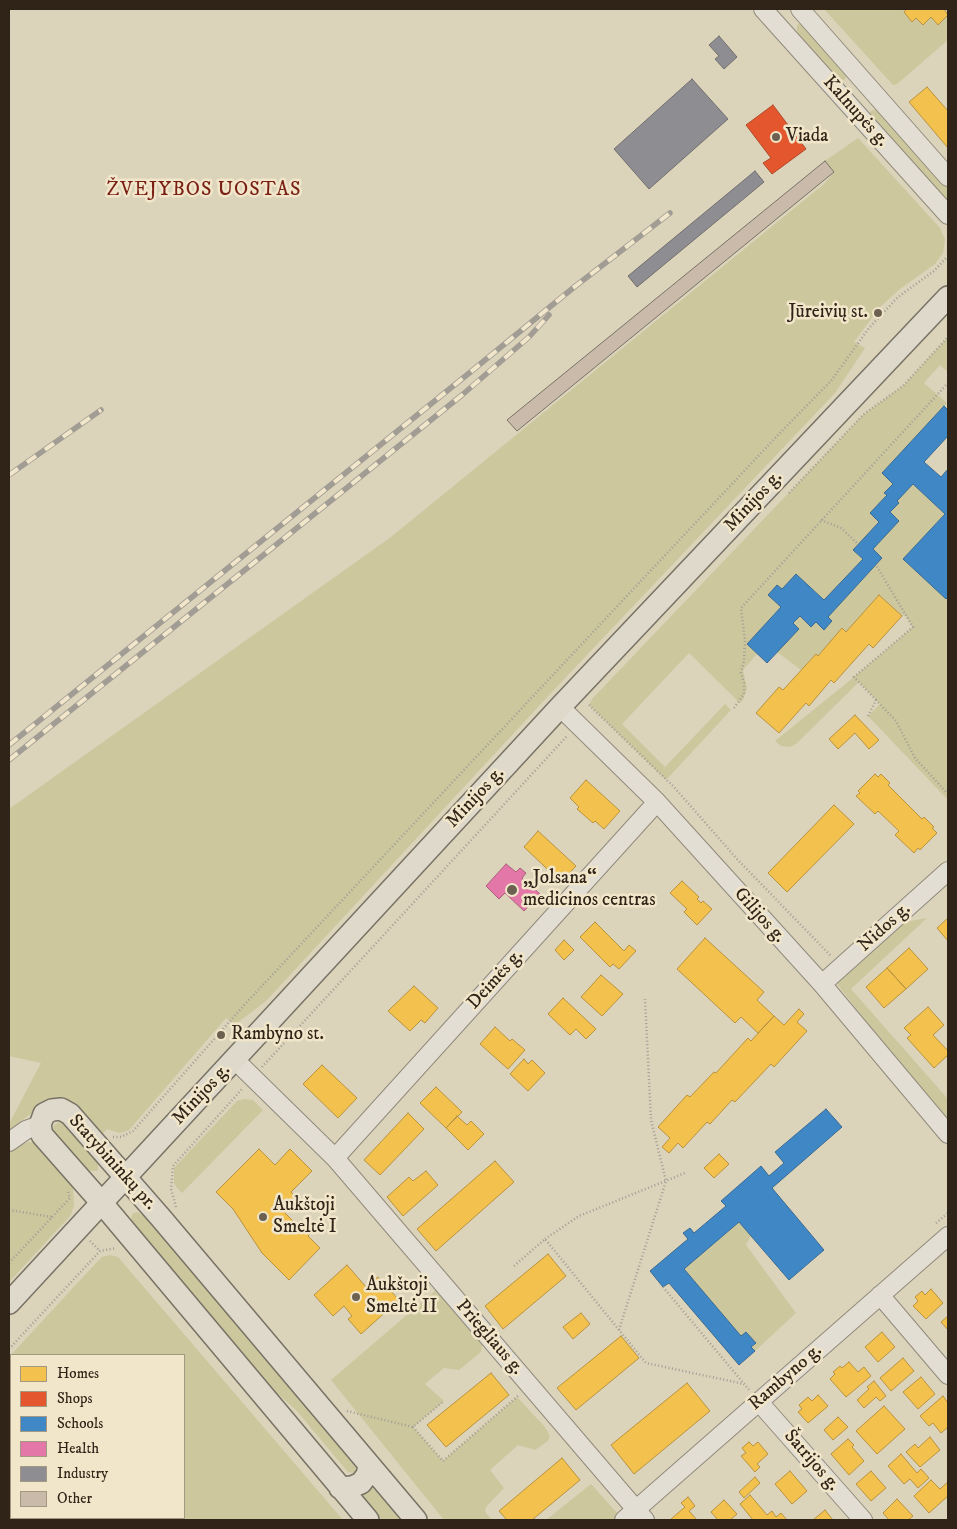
<!DOCTYPE html>
<meta charset="utf-8">
<style>
body{margin:0}
#map{position:relative;width:957px;height:1529px;overflow:hidden;background:#dcd3bb;font-family:"IM FELL DW Pica",serif}
canvas{display:block}
.frame{position:absolute;inset:0;border:10px solid #2f2417;pointer-events:none}
.legend{position:absolute;left:10px;top:1354px;width:175px;height:165px;box-sizing:border-box;background:#f1e6ca;border:1px solid #a39882;margin:0;padding:6px 9px;list-style:none;font-size:15px;color:#2f2417}
.legend li{display:flex;align-items:center;gap:10px;height:25px}
.legend b{width:25px;border:1px solid #a39882}
</style>
<div id="map">
<canvas width="957" height="1529"></canvas>
<div class="frame"></div>
<ul class="legend">
<li><b style="height:14px;background:#f2c14e"></b>Homes</li>
<li><b style="height:14px;background:#e4572e"></b>Shops</li>
<li><b style="height:14px;background:#3f88c5"></b>Schools</li>
<li><b style="height:14px;background:#e377a8"></b>Health</li>
<li><b style="height:14px;background:#8d8d92"></b>Industry</li>
<li><b style="height:14px;background:#c9baaa"></b>Other</li>
</ul>
</div>
<script>
const g = document.querySelector('canvas').getContext('2d');
g.lineJoin = 'round';
function paint(path, color) { g.fillStyle = color; g.fill(path, 'evenodd'); }
const shape = rows => new Path2D(rows.map(r => 'M' + r).join(''));
function stroke(path, color, width, dash) { g.strokeStyle = color; g.lineWidth = width; g.lineCap = dash ? 'butt' : 'round'; g.setLineDash(dash || []); g.stroke(path); }
function write(font, color, halo, rows, align = 'center') {
  g.font = font + ' "IM FELL DW Pica",serif'; g.lineWidth = 5; g.setLineDash([]); g.textBaseline = 'middle'; g.strokeStyle = halo; g.fillStyle = color; for (const [text, x, y, turn = 0] of rows) {
    g.save(); g.translate(x, y); g.rotate((+turn || 0) * Math.PI / 180); g.textAlign = isNaN(turn) ? turn : align; if (halo) g.strokeText(text, 0, 0); g.fillText(text, 0, 0); g.restore();
  }
}
const green = shape([
 [824,9,907,9,904,12,912,21,916,18,923,24,931,17,938,25,948,15,948,40,897,84,893,85],
 [801,23,847,73,847,76,844,80,838,79,797,33,797,25],
 [879,108,948,188,948,203,869,115,871,111],
 [858,138,940,228,945,239,943,253,935,264,900,289,880,307,854,342,865,348,835,393,550,694,266,1001,236,1024,226,1018,129,1130,120,1133,107,1129,101,1136,72,1103,59,1098,51,1099,9,1130,9,1124,41,1063,9,1056,9,809,391,537,824,184,834,172,825,161],
 [948,337,948,372,940,365,924,383,947,403,882,473,893,484,885,493,887,495,870,513,879,522,854,550,863,559,824,600,796,574,782,589,777,585,768,595,781,607,747,644,757,654,743,670,747,688,744,698,740,703,689,653,622,724,665,767,725,704,731,710,666,780,589,705,592,699,864,414,903,386],
 [913,484,945,514,903,559,946,599,948,597,948,800,868,716,880,704,859,682,796,744,790,747,781,746,775,741,854,677,913,627,905,615,902,616,879,595,846,632,842,629,818,656,815,654,801,670,777,652,793,623,800,616,811,627,816,622,824,630,832,621,828,617,882,558,873,549,899,521,890,512,897,501],
 [927,918,851,989,948,1099,948,1122,864,1024,866,1021,837,984,899,926,910,921],
 [244,1099,253,1100,263,1110,182,1193,177,1188,174,1183,174,1168,237,1101],
 [61,1121,65,1122,98,1159,98,1169,97,1171,87,1171,52,1134,54,1125],
 [29,1142,37,1143,69,1181,73,1189,74,1205,71,1215,9,1282,9,1151,14,1147],
 [137,1212,147,1217,359,1467,358,1471,355,1473,348,1472,296,1410,260,1378,131,1222,132,1214],
 [739,1222,751,1236,746,1245,796,1313,755,1351,751,1347,755,1343,746,1332,741,1336,684,1269],
 [110,1255,118,1257,343,1520,9,1520,9,1357,97,1262,102,1257],
 [11,1355,184,1355,184,1518,11,1518],
 [436,1290,476,1336,482,1345,481,1352,459,1370,444,1368,425,1384,444,1401,413,1427,443,1461,517,1397,545,1427,550,1436,548,1441,535,1450,518,1445,490,1470,504,1488,486,1507,485,1512,492,1520,444,1520,331,1380],
 [370,1479,405,1520,380,1520,355,1491],
 [591,1484,617,1513,617,1516,612,1520,546,1520]
]);
const homes = shape([
 [907,9,944,9,948,15,938,25,931,17,923,25,916,18,912,22,904,12,907,9],
 [927,87,948,111,948,148,909,102,927,87],
 [879,595,902,616,873,648,869,644,834,683,831,680,809,706,806,703,779,733,756,713,779,687,783,690,816,654,818,656,842,628,846,632,879,595],
 [855,715,879,740,869,749,855,733,838,749,829,739,855,715],
 [875,774,878,777,881,774,890,783,888,785,922,819,924,817,934,827,932,828,937,833,920,850,918,848,914,853,895,835,899,831,878,811,875,814,856,796,860,793,858,791,875,774],
 [586,780,620,811,604,829,595,821,593,823,577,809,579,807,570,798,586,780],
 [834,805,854,824,787,892,768,873,834,805],
 [538,831,576,866,561,882,524,847,538,831],
 [682,881,699,897,697,899,701,903,703,901,712,909,697,925,684,912,687,909,670,893,682,881],
 [948,918,948,941,937,928,948,918],
 [595,922,624,951,629,945,636,951,619,969,613,964,610,967,580,937,595,922],
 [705,938,764,992,757,1000,774,1016,758,1033,741,1017,735,1023,677,969,705,938],
 [564,940,574,950,564,960,555,950,564,940],
 [909,948,928,969,906,989,887,968,909,948],
 [887,968,906,989,884,1008,866,987,887,968],
 [601,975,623,994,602,1016,581,997,601,975],
 [414,986,438,1008,425,1023,421,1020,410,1031,388,1011,414,986],
 [563,998,596,1029,586,1039,576,1029,570,1035,548,1014,563,998],
 [928,1007,944,1025,933,1035,948,1051,948,1055,934,1068,907,1038,911,1035,904,1028,928,1007],
 [799,1009,804,1014,797,1022,807,1031,774,1067,771,1064,735,1102,732,1100,710,1124,707,1122,683,1148,678,1143,669,1153,662,1147,670,1138,658,1127,687,1095,690,1097,714,1072,716,1073,748,1038,751,1041,774,1016,784,1025,799,1009],
 [495,1027,510,1041,512,1039,525,1050,508,1069,480,1044,495,1027],
 [524,1059,528,1064,532,1060,545,1073,528,1091,510,1074,524,1059],
 [322,1065,357,1098,338,1118,303,1084,322,1065],
 [436,1087,462,1112,446,1128,420,1103,436,1087],
 [408,1113,424,1129,380,1175,364,1160,408,1113],
 [457,1116,467,1125,471,1121,484,1134,468,1150,446,1128,457,1116],
 [259,1149,275,1165,290,1149,312,1171,291,1192,297,1198,284,1212,300,1228,306,1222,314,1230,308,1236,320,1248,289,1280,262,1253,233,1209,216,1192,259,1149],
 [719,1154,729,1164,714,1178,704,1168,719,1154],
 [495,1161,514,1182,436,1251,417,1229,495,1161],
 [426,1171,438,1185,403,1216,387,1197,409,1177,413,1181,426,1171],
 [548,1254,566,1276,503,1329,485,1306,548,1254],
 [347,1265,366,1287,378,1277,399,1300,361,1334,348,1319,352,1316,344,1306,333,1316,314,1295,347,1265],
 [931,1289,943,1303,926,1319,913,1306,918,1301,915,1297,922,1291,925,1295,931,1289],
 [581,1313,590,1324,573,1339,563,1327,581,1313],
 [948,1316,948,1330,941,1322,948,1316],
 [882,1332,895,1347,878,1362,865,1347,882,1332],
 [621,1336,639,1358,576,1410,557,1388,621,1336],
 [903,1358,914,1371,891,1391,880,1378,903,1358],
 [849,1362,858,1372,864,1367,871,1376,846,1397,830,1379,835,1374,833,1372,840,1366,842,1368,849,1362],
 [491,1373,509,1395,446,1447,427,1425,491,1373],
 [921,1377,935,1394,918,1409,903,1392,921,1377],
 [874,1381,886,1396,880,1401,876,1397,864,1408,857,1400,869,1389,867,1387,874,1381],
 [687,1383,710,1411,634,1474,611,1445,687,1383],
 [818,1395,828,1406,808,1423,798,1412,802,1409,799,1405,808,1397,812,1401,818,1395],
 [943,1396,948,1403,948,1427,941,1433,933,1423,929,1426,920,1416,943,1396],
 [884,1406,905,1429,877,1454,856,1431,884,1406],
 [838,1417,848,1427,833,1440,824,1430,838,1417],
 [930,1437,940,1450,920,1467,906,1452,915,1444,918,1448,930,1437],
 [848,1439,854,1445,852,1447,864,1461,849,1475,831,1454,848,1439],
 [749,1442,753,1446,758,1442,768,1454,757,1464,760,1467,755,1472,741,1456,746,1453,742,1448,749,1442],
 [901,1454,917,1473,921,1469,929,1478,918,1488,910,1479,904,1484,888,1466,901,1454],
 [562,1458,580,1480,532,1520,507,1520,499,1511,562,1458],
 [790,1471,807,1491,792,1504,775,1484,790,1471],
 [871,1471,886,1488,871,1501,856,1484,871,1471],
 [755,1477,760,1483,744,1498,739,1492,755,1477],
 [931,1480,940,1489,948,1482,948,1496,929,1513,914,1496,931,1480],
 [750,1495,767,1515,772,1511,776,1517,781,1513,787,1520,753,1520,740,1504,750,1495],
 [688,1497,695,1506,689,1511,697,1520,672,1520,671,1519,685,1507,681,1503,688,1497],
 [897,1499,913,1516,908,1520,889,1520,883,1513,897,1499],
 [724,1500,737,1514,730,1520,718,1520,711,1512,724,1500],
 [825,1510,833,1520,813,1520,825,1510]
]);
const shops = shape([
 [773,105,806,149,772,174,763,163,771,158,746,125,773,105]
]);
const schools = shape([
 [944,406,948,410,948,436,924,462,941,477,948,469,948,597,946,599,903,559,945,514,913,484,897,501,899,503,890,512,899,521,873,549,882,558,828,617,832,621,824,630,816,622,811,627,800,616,793,623,799,629,767,663,747,644,781,607,768,595,777,585,782,589,796,574,824,600,863,559,853,550,879,522,870,513,887,495,884,493,893,484,882,473,944,406],
 [826,1109,842,1127,772,1188,824,1250,789,1280,739,1222,684,1269,741,1336,746,1332,756,1343,751,1347,755,1351,739,1365,669,1283,663,1287,650,1271,688,1239,683,1233,690,1228,694,1233,726,1206,721,1201,761,1166,769,1176,784,1163,775,1152,826,1109]
]);
const health = shape([
 [506,864,516,872,520,868,526,873,522,878,540,894,524,911,505,893,499,899,486,886,506,864]
]);
const industry = shape([
 [719,36,737,57,724,69,715,59,719,56,709,45,719,36],
 [692,79,728,119,649,189,614,149,692,79],
 [755,171,764,182,637,287,628,276,755,171]
]);
const building = shape([
 [825,161,834,172,517,431,507,420,825,161]
]);
const path = shape([
 [789,493,864,414,903,386,948,337],
 [821,520,841,528,858,544],
 [876,700,854,677,913,627,876,565],
 [589,705,673,786,737,859,831,956],
 [734,708,744,694,744,683,741,673,744,661,745,641,741,608,948,383],
 [868,716,876,700,896,721,915,758,948,794],
 [262,1067,568,735],
 [113,1137,121,1137,133,1131,246,1003,624,599,778,435,831,381,869,328,898,297,934,271,948,256],
 [176,1207,171,1189,173,1166,243,1088],
 [9,1210,52,1217],
 [936,1223,948,1213],
 [545,1239,579,1216,685,1173],
 [90,1241,100,1251],
 [9,1263,70,1198,68,1192],
 [514,1266,545,1239,646,1363,744,1384],
 [663,1287,750,1391],
 [619,1330,666,1181,651,1120,645,999],
 [9,1349,100,1251,116,1248],
 [347,1411,413,1427,444,1401],
 [413,1427,443,1461,519,1395]
]);
const minor = shape([
 [763,9,948,215],
 [800,9,948,177],
 [560,707,657,802,822,984,948,1134],
 [822,984,948,871],
 [235,1060,335,1158,645,1520],
 [9,1142,26,1130,40,1125],
 [335,1158,657,802],
 [880,1295,948,1375],
 [759,1402,863,1520],
 [624,1520,948,1236]
]);
const major = shape([
 [9,1303,560,707,948,297],
 [340,1488,352,1487,361,1483,367,1475,369,1466],
 [368,1520,101,1202,42,1135,40,1125,44,1114,52,1110,61,1109,70,1114,161,1218,416,1520]
]);
const rail = shape([
 [9,475,101,410],
 [9,745,468,374,573,288,670,213],
 [9,760,462,395,529,337,549,315]
]);
const markers = [
 [776,137,5,"#6c6150"],
 [878,313,5,"#6c6150"],
 [512,890,6,"#6c6150"],
 [221,1035,5,"#6c6150"],
 [263,1217,5,"#6c6150"],
 [356,1297,5,"#6c6150"]
];
const streetNames = [
 ["Kalnupės g.",855,112,48],
 ["Minijos g.",754,502,-47],
 ["Minijos g.",476,798,-47],
 ["Gilijos g.",759,916,48],
 ["Nidos g.",885,928,-42],
 ["Deimės g.",496,980,-48],
 ["Minijos g.",202,1095,-47],
 ["Statybininkų pr.",112,1163,48],
 ["Priegliaus g.",489,1338,49],
 ["Rambyno g.",786,1378,-41],
 ["Šatrijos g.",811,1461,49]
];
const poiNames = [
 ["Viada",786,137],
 ["Jūreivių st.",868,313,"right"],
 ["„Jolsana“",523,879],
 ["medicinos centras",523,901],
 ["Rambyno st.",231,1035],
 ["Aukštoji",273,1206],
 ["Smeltė I",273,1228],
 ["Aukštoji",366,1286],
 ["Smeltė II",366,1308]
];
const neighbourhoodNames = [
 ["ŽVEJYBOS UOSTAS",204,191]
];
paint(green, '#ccc79d');
paint(homes, '#f2c14e');
stroke(homes, '#b8923e', 1);
paint(shops, '#e4572e');
stroke(shops, '#ae4827', 1);
paint(schools, '#3f88c5');
stroke(schools, '#3a6a91', 1);
paint(health, '#e377a8');
stroke(health, '#ad5e7c', 1);
paint(industry, '#8d8d92');
stroke(industry, '#716e6d', 1);
paint(building, '#c9baaa');
stroke(building, '#787265', 1);
stroke(minor, '#918a7b', 20);
stroke(major, '#787265', 24);
stroke(path, '#a29d94', 2.5, [1, 2.5]);
stroke(minor, '#e3ded3', 18);
stroke(major, '#ded9cb', 21);
stroke(rail, '#a29d94', 5.5);
stroke(rail, '#f1e6ca', 4, [11]);
for (const [x, y, r, color] of markers) { const dot = new Path2D(); dot.arc(x, y, r, 0, 2 * Math.PI); g.fillStyle = color; g.fill(dot); stroke(dot, '#f1e6ca', 2); }
write('19px', '#2f2417', '#f1e6ca', streetNames);
write('19px', '#2f2417', '#f1e6ca', poiNames, 'left');
g.letterSpacing = '1px';
write('20px', '#7a1f14', '#f1e6ca', neighbourhoodNames);
g.letterSpacing = '0px';
</script>
